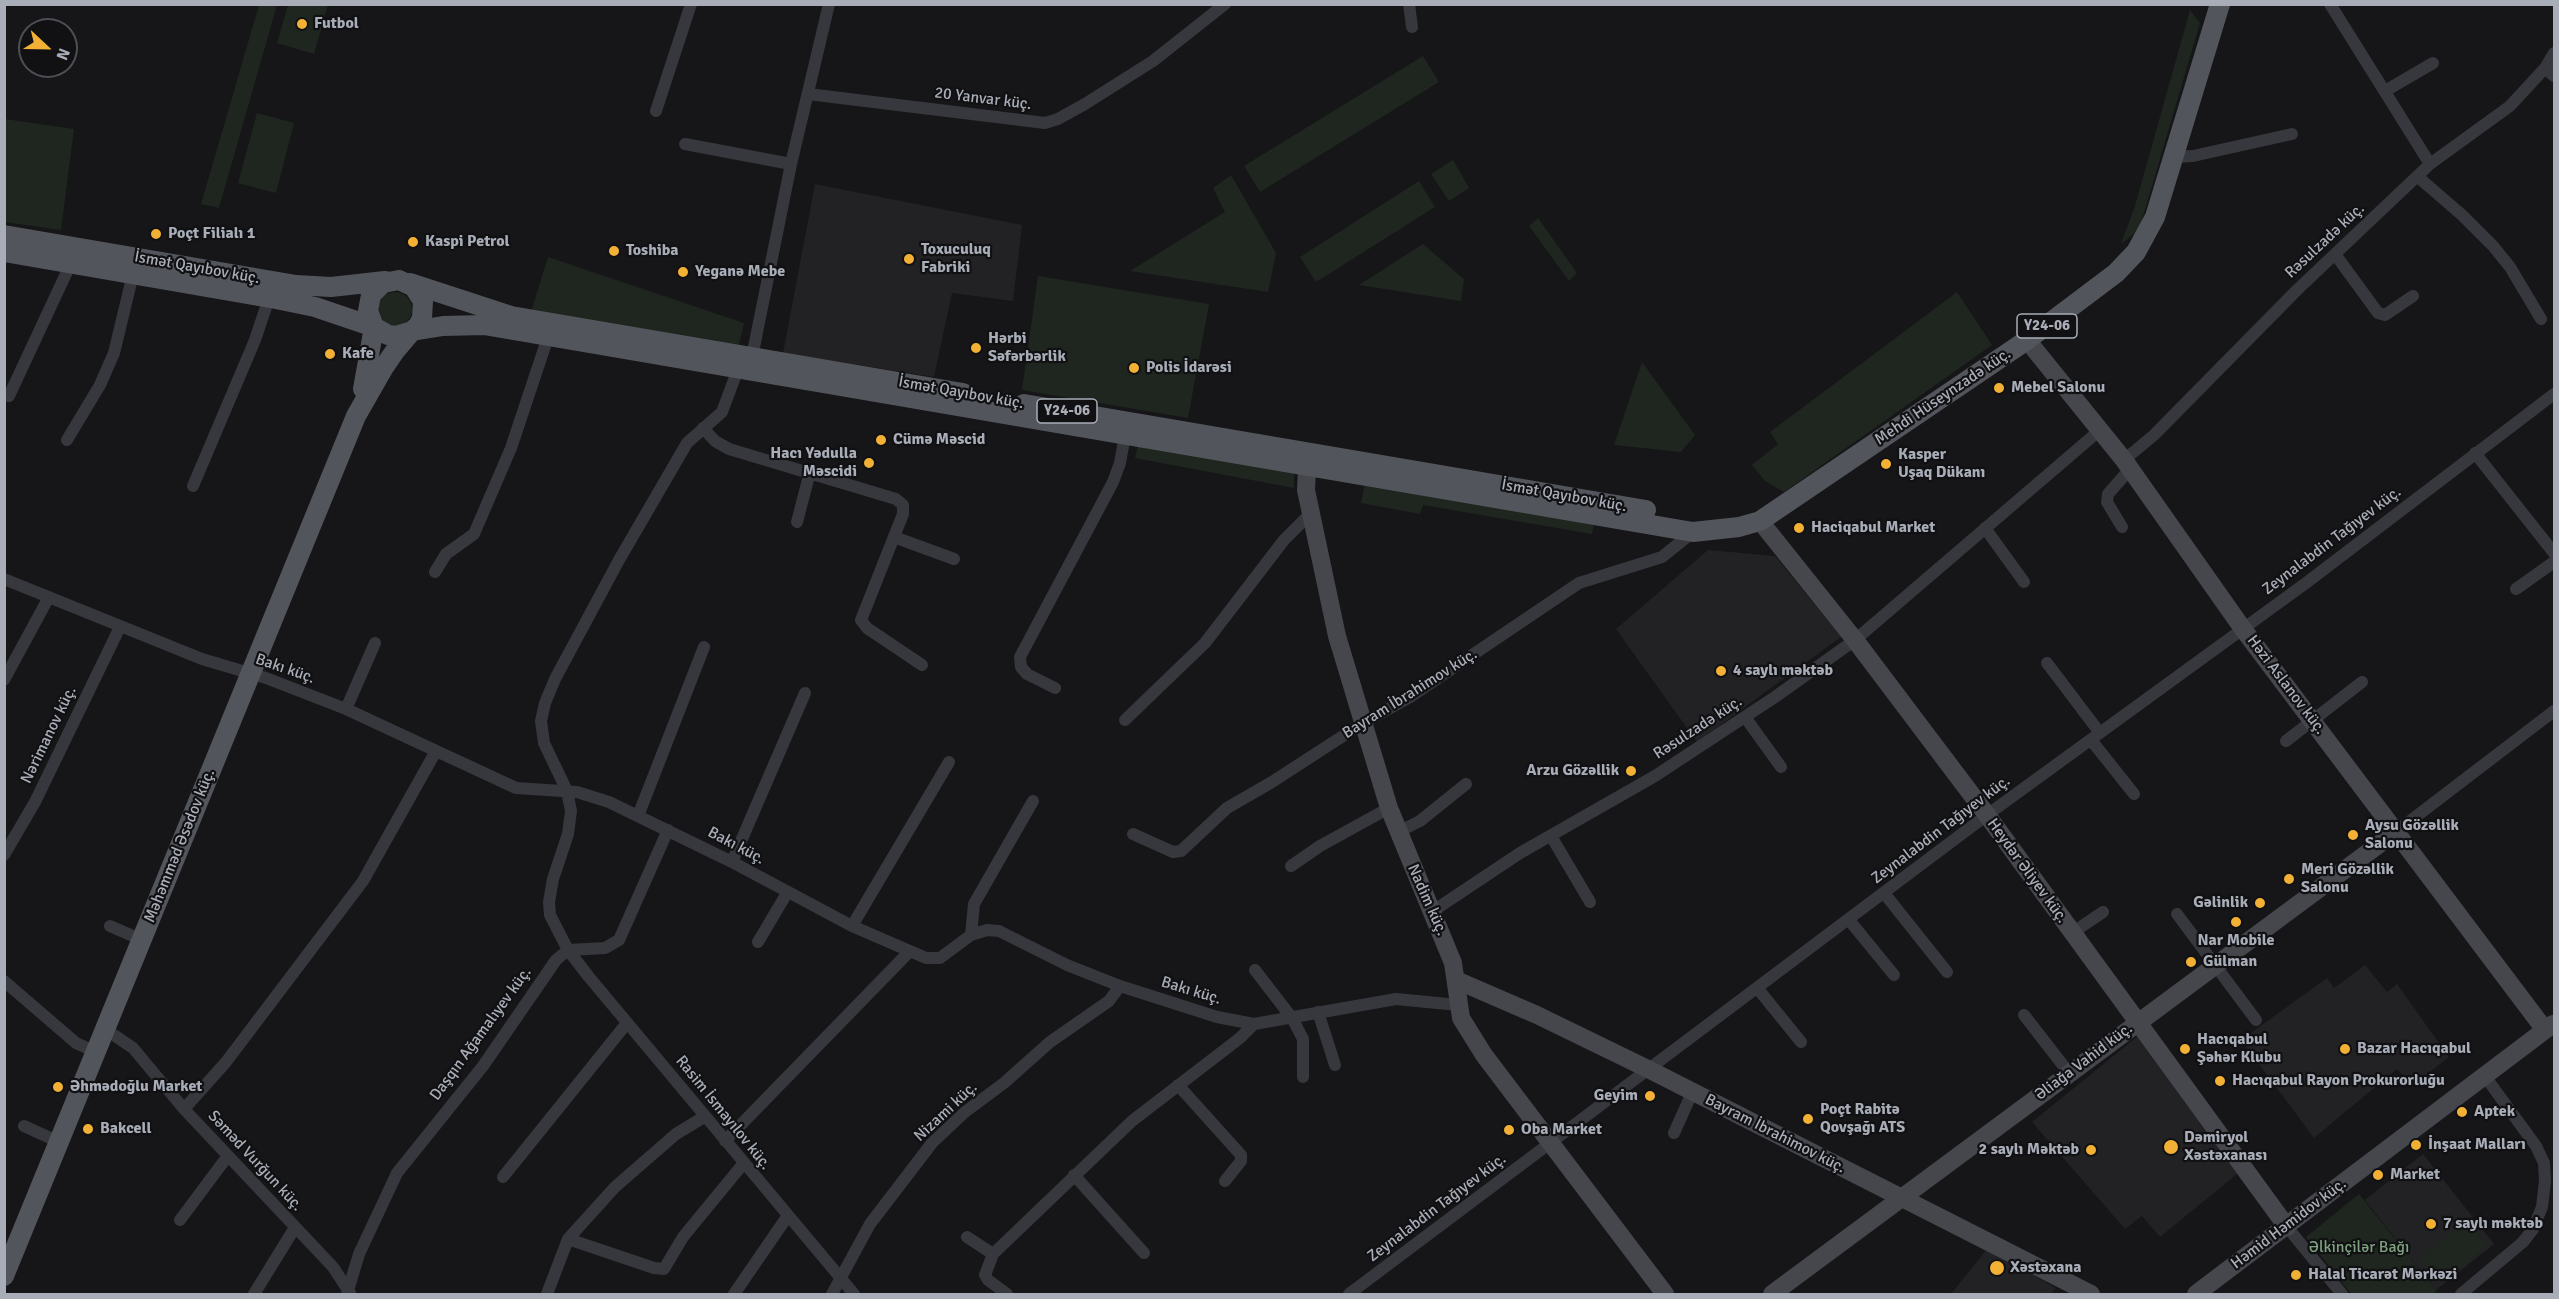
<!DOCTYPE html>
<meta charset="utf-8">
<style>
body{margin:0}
#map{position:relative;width:2559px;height:1299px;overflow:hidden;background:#161618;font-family:Signika,sans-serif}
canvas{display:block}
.frame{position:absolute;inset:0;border:6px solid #a8adb8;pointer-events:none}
.north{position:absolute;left:18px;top:18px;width:60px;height:60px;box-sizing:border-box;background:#111113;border:2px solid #4d4f55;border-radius:50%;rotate:112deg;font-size:16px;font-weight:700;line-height:24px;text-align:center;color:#a8adb8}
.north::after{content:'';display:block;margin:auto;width:21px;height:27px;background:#f2b134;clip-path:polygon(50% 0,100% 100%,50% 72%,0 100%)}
</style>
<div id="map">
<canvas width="2559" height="1299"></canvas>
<div class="frame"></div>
<div class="north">N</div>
</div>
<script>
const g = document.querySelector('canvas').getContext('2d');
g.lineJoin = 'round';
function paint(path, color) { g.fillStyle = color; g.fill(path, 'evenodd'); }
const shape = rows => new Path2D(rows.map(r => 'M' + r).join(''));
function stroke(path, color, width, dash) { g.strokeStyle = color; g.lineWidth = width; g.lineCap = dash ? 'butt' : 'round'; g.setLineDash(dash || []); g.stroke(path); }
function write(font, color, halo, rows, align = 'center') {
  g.font = font + ' Signika,sans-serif'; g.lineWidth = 4.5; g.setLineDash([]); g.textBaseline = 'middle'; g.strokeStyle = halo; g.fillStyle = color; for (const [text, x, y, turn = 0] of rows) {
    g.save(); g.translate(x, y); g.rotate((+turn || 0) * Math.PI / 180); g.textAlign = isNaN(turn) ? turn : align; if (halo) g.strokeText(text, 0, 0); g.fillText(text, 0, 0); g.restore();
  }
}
const built = shape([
 [815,184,1022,225,1013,301,952,293,934,377,783,353],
 [1708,550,1775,556,1841,637,1697,742,1616,629],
 [2365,965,2387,992,2397,984,2449,1057,2412,1086,2397,1069,2314,1138,2241,1040,2327,978,2334,988],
 [2138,1036,2237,1174,2160,1237,2142,1216,2125,1229,2032,1122],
 [2423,1154,2494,1244,2436,1290,2365,1200],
 [1987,1249,2056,1288,2050,1294,1951,1294]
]);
const green = shape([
 [259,5,277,5,219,208,201,204],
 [288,5,328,5,314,54,277,43],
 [2190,10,2200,23,2139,230,2121,244,2135,206],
 [1423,56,1439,82,1260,192,1244,166],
 [257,113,294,123,276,193,238,183],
 [5,119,74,129,61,230,5,222],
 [1453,160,1469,188,1449,201,1431,174],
 [1231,175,1276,253,1268,292,1130,271,1225,212,1213,188],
 [1419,181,1435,207,1316,282,1300,257],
 [1538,218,1577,273,1569,281,1529,226],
 [1423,244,1464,279,1461,301,1359,285],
 [548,257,744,323,738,349,531,312],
 [1038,276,1209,304,1188,418,1022,390],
 '378 309a17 17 0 1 1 34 0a17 17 0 1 1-34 0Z',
 [1957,292,1992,345,1784,492,1765,481,1752,465,1778,444,1770,432],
 [1642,362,1695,435,1681,452,1614,445],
 [1138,445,1294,473,1294,488,1135,458],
 [1365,483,1594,523,1592,534,1423,505,1420,514,1361,503],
 [2359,1194,2436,1290,2435,1294,2351,1294,2306,1237],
 [2467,1220,2487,1246,2438,1284,2418,1259]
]);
const street = shape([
 [1409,4,1412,27],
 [2330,4,2430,164],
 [2545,68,2554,76],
 [2385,91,2433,63],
 [808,94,1045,123,1058,119,1085,104,1153,61,1225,4],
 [656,111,691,4],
 [685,144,791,164],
 [2175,157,2193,156,2292,134],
 [2418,177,2462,215,2493,246,2510,267,2541,319],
 [2335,254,2378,313,2385,315,2413,296],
 [752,357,791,164,829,4],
 [738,369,722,412,687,443,619,560,555,679,545,703,541,721,544,743,567,791,571,811,568,834,553,879,549,902,550,915,568,950,589,977,854,1294],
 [9,396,71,263],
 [703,428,715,441,729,449,896,499,903,505,903,514,861,620,867,628,922,665],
 [67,440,100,385,114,353,133,274],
 [2475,453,2554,553],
 [2124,460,2154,435,2297,290,2430,164,2510,106,2545,68,2554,53],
 [193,486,255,340,269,298],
 [797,522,810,472],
 [2122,527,2107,502,2108,494,2130,469],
 [1985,528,2024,582],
 [894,537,954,559],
 [435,572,446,554,474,534,511,448,548,337],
 [4,579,202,659,266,678,346,709,516,788,577,792,609,802,732,862,852,926,926,958,940,958,971,935,987,930,999,931,1067,965,1120,986,1217,1017,1254,1024,1396,999,1458,1005],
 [2516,589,2554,562],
 [2047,663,2100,733],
 [4,680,49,597],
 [1055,688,1027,674,1021,667,1020,657,1113,482,1120,463,1125,435],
 [346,709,375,643],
 [1745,717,1781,767],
 [1125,720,1205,643,1284,540,1310,514],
 [2091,740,2134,794],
 [2286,741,2362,682],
 [638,816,704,647],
 [2397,831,2554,711],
 [1398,832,1420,821,1466,784],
 [1133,834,1173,852,1181,851,1227,808,1272,782,1363,723,1410,697,1579,583,1662,557,1693,532],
 [1551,836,1590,902],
 [4,855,35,802,120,627],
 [732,862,805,693],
 [1291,866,1320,846,1389,808],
 [1884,893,1947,972],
 [1433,911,1520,853,1655,776,1775,697,1855,640,2100,430],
 [2177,914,2256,1020],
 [1849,920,1894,975],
 [110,926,142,940],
 [852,926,949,762],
 [2072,933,2103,912],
 [971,935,974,904,1033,801],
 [758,942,787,893],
 [1255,970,1292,1018,1303,1039,1303,1077],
 [4,981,76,1043,96,1052],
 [1758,989,1801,1042],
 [1318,1012,1335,1065],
 [2024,1015,2069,1073],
 [105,1029,133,1048,184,1109,333,1267,350,1293],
 [1178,1085,1241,1155,1241,1161,1225,1181],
 [184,1109,226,1062,363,881,436,751],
 [24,1126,59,1142],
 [1674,1133,1692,1093],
 [725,1141,909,952],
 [1074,1175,1144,1253],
 [503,1177,627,1023],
 [180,1220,227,1157],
 [2287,1227,2342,1294],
 [967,1237,993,1254],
 [568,1239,654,1268,664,1269,683,1237,743,1164],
 [254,1294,294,1229],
 [347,1294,359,1254,397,1173,483,1066,556,960,568,950,605,948,619,940,668,830],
 [547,1294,568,1239,615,1187,676,1134,704,1117],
 [734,1294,787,1217],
 [832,1294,870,1224,932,1143,965,1112,1004,1083,1050,1042,1109,1001,1120,986],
 [1007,1294,988,1280,985,1275,993,1254,1132,1121,1240,1038,1254,1024],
 [1349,1294,1987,815,2306,583,2554,394],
 [2461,1294,2523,1242,2533,1229,2542,1207,2545,1181,2544,1163,2536,1146,2484,1075]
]);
const secondary = shape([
 [2027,340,2124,460,2243,629,2545,1030],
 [1308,452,1306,490,1337,636,1389,808,1453,963,1461,1018,1484,1055,1665,1294],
 [1760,521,1855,640,1987,815,2287,1227],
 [1456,980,1537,1015,1650,1070,2091,1294],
 [1772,1294,2397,831],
 [2196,1294,2553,1024]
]);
const primary = shape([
 [4,235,296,285,331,287,385,281],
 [4,252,276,299,315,307,374,327,363,389],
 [410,283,511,316,963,393],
 [1024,404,1646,510],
 [4,1276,356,416,384,367,395,351,412,331,418,326,422,318,423,301,414,287,399,280,383,283,371,295,368,311,374,327,388,335,396,336,412,331,443,326,484,325,1693,532,1739,527,1760,521,2027,340,2116,273,2136,252,2155,217,2220,4]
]);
const markers = [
 [302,24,6,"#f2b134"],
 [156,234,6,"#f2b134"],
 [413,242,6,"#f2b134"],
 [614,251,6,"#f2b134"],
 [909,259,6,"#f2b134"],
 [683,272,6,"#f2b134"],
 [976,348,6,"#f2b134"],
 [330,354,6,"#f2b134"],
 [1134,368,6,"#f2b134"],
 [1999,388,6,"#f2b134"],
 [881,440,6,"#f2b134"],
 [869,463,6,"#f2b134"],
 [1886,464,6,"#f2b134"],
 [1799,528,6,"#f2b134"],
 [1721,671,6,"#f2b134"],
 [1631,771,6,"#f2b134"],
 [2353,835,6,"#f2b134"],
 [2289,879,6,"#f2b134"],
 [2260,903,6,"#f2b134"],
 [2236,922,6,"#f2b134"],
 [2191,962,6,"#f2b134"],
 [2185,1049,6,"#f2b134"],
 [2345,1049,6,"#f2b134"],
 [2220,1081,6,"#f2b134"],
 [58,1087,6,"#f2b134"],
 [1650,1096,6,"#f2b134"],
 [2462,1112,6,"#f2b134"],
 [1808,1119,6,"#f2b134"],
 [88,1129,6,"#f2b134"],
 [1509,1130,6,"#f2b134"],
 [2416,1145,6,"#f2b134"],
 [2171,1147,8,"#f2b134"],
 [2091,1150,6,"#f2b134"],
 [2378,1175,6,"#f2b134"],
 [2431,1224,6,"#f2b134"],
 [1997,1268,8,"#f2b134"],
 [2296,1275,6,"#f2b134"]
];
const shields = [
 [2047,326,60],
 [1067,411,60]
];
const shieldNames = [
 ["Y24-06",2047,326],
 ["Y24-06",1067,411]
];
const poiNames = [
 ["Futbol",314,24],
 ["Poçt Filialı 1",168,234],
 ["Kaspi Petrol",425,242],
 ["Toxuculuq",921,250],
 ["Fabriki",921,268],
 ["Toshiba",626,251],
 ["Yeganə Mebe",695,272],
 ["Hərbi",988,339],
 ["Səfərbərlik",988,357],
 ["Kafe",342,354],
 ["Polis İdarəsi",1146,368],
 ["Mebel Salonu",2011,388],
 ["Cümə Məscid",893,440],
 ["Hacı Yədulla",857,454,"right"],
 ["Məscidi",857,472,"right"],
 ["Kasper",1898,455],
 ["Uşaq Dükanı",1898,473],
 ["Haciqabul Market",1811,528],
 ["4 saylı məktəb",1733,671],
 ["Arzu Gözəllik",1619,771,"right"],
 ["Aysu Gözəllik",2365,826],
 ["Salonu",2365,844],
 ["Meri Gözəllik",2301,870],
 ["Salonu",2301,888],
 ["Gəlinlik",2248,903,"right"],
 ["Nar Mobile",2236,941,"center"],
 ["Gülman",2203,962],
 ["Hacıqabul",2197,1040],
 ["Şəhər Klubu",2197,1058],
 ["Bazar Hacıqabul",2357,1049],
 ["Hacıqabul Rayon Prokurorluğu",2232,1081],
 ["Əhmədoğlu Market",70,1087],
 ["Geyim",1638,1096,"right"],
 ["Poçt Rabitə",1820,1110],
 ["Qovşağı ATS",1820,1128],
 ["Aptek",2474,1112],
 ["Bakcell",100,1129],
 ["Oba Market",1521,1130],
 ["Dəmiryol",2184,1138],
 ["Xəstəxanası",2184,1156],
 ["İnşaat Malları",2428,1145],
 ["2 saylı Məktəb",2079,1150,"right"],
 ["Market",2390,1175],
 ["7 saylı məktəb",2443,1224],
 ["Xəstəxana",2010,1268],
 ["Halal Ticarət Mərkəzi",2308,1275]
];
const streetNames = [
 ["20 Yanvar küç.",983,99,7],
 ["Rəsulzadə küç.",2325,241,-43],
 ["İsmət Qayıbov küç.",197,268,10],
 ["İsmət Qayıbov küç.",961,393,10],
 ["Mehdi Hüseynzadə küç.",1943,397,-34],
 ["İsmət Qayıbov küç.",1564,496,10],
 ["Zeynalabdin Tağıyev küç.",2332,541,-37],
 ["Bakı küç.",285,669,19],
 ["Həzi Aslanov küç.",2286,685,53],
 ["Bayram İbrahimov küç.",1410,694,-32],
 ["Rəsulzadə küç.",1698,728,-33],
 ["Nərimanov küç.",49,735,-64],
 ["Zeynalabdin Tağıyev küç.",1941,830,-37],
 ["Məhəmməd Əsədov küç.",180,846,-68],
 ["Bakı küç.",736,846,28],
 ["Heydər Əliyev küç.",2027,871,54],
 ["Nadim küç.",1427,900,66],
 ["Bakı küç.",1191,991,17],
 ["Daşqın Ağamalıyev küç.",481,1034,-54],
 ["Əliağa Vahid küç.",2084,1062,-37],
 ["Nizami küç.",946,1112,-43],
 ["Rasim İsmayılov küç.",723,1113,51],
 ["Bayram İbrahimov küç.",1775,1134,27],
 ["Səməd Vurğun küç.",255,1161,47],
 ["Zeynalabdin Tağıyev küç.",1437,1208,-37],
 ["Həmid Həmidov küç.",2289,1224,-37]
];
const parkNames = [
 ["Əlkinçilər Bağı",2359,1248]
];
paint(built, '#222225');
paint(green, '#1e261f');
stroke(street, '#37383d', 12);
stroke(secondary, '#45474d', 18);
stroke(primary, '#53555c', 20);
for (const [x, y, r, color] of markers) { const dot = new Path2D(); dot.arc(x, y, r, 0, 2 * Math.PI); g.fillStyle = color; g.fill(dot); stroke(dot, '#111113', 2); }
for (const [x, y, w] of shields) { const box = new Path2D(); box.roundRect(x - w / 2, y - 12, w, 24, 4.5); g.fillStyle = '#111113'; g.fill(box); stroke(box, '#a8adb8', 1.5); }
write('bold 15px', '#a8adb8', null, shieldNames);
write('bold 16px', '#a8adb8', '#111113', poiNames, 'left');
write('16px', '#a8adb8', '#111113', streetNames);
write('16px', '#7fa381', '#111113', parkNames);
</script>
